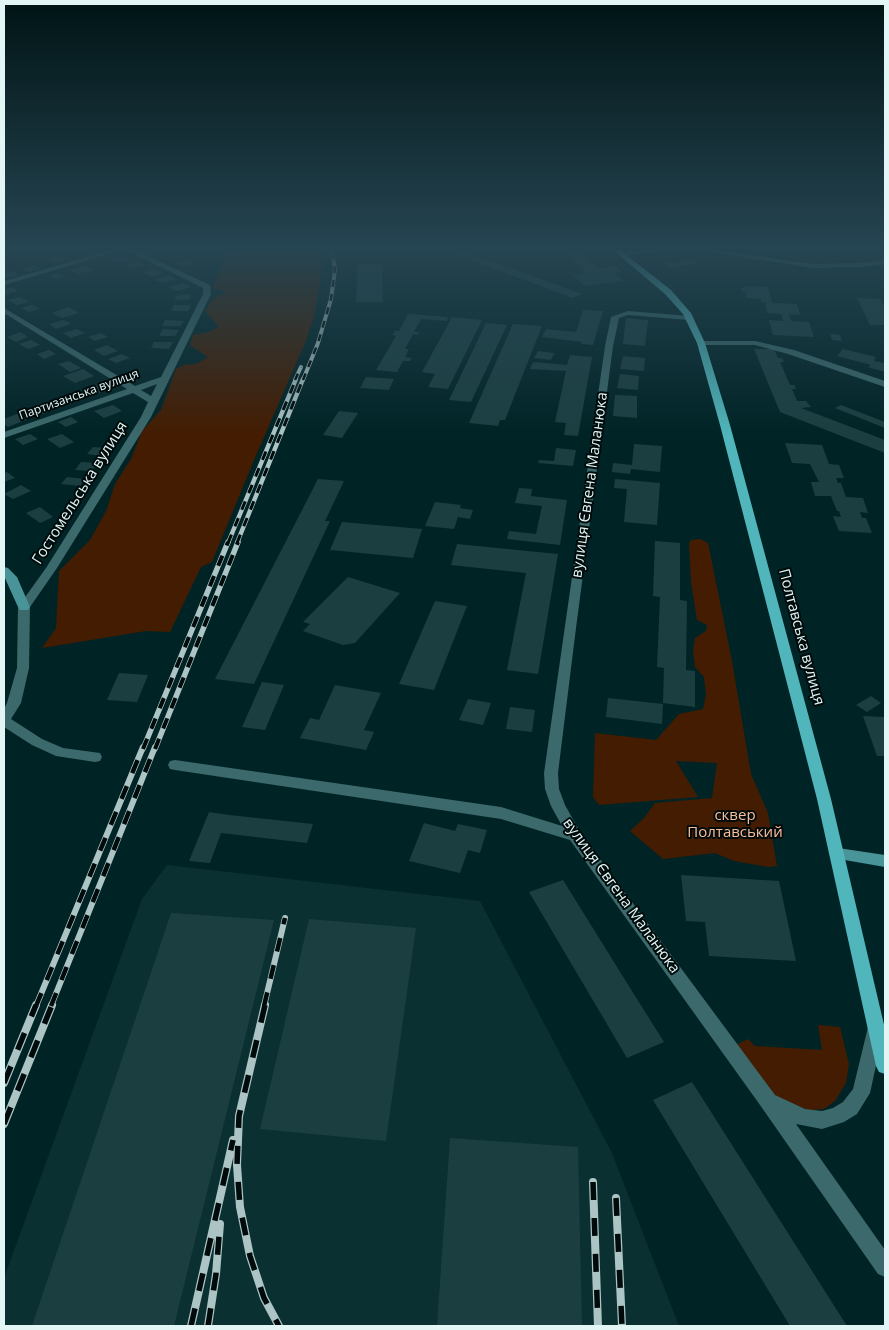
<!DOCTYPE html>
<meta charset="utf-8">
<style>
body{margin:0}
#map{position:relative;width:889px;height:1330px;overflow:hidden;background:#002426;font-family:"Open Sans",sans-serif}
canvas{display:block}
.frame{position:absolute;inset:0;border:5px solid #e2f6f6;pointer-events:none}
</style>
<div id="map">
<canvas width="889" height="1330"></canvas>
<div class="frame"></div>
</div>
<script>
const g = document.querySelector('canvas').getContext('2d');
g.lineJoin = 'round';
function paint(path, color) { g.fillStyle = color; g.fill(path, 'evenodd'); }
const shape = rows => new Path2D(rows.map(r => 'M' + r).join(''));
function stroke(path, color, width, dash) { g.strokeStyle = color; g.lineWidth = width; g.lineCap = dash ? 'butt' : 'round'; g.setLineDash(dash || []); g.stroke(path); }
function write(font, color, halo, rows, align = 'center') {
  g.font = font + ' "Open Sans",sans-serif'; g.lineWidth = 4; g.setLineDash([]); g.textBaseline = 'middle'; g.strokeStyle = halo; g.fillStyle = color; for (const [text, x, y, turn = 0] of rows) {
    g.save(); g.translate(x, y); g.rotate((+turn || 0) * Math.PI / 180); g.textAlign = isNaN(turn) ? turn : align; if (halo) g.strokeText(text, 0, 0); g.fillText(text, 0, 0); g.restore();
  }
}
const built = shape([
 [167,865,480,901,612,1153,679,1326,4,1326,4,1278,142,899]
]);
const green = shape([
 [230,250,321,250,323,258,315,314,305,343,254,460,212,562,201,567,170,632,146,631,42,648,56,628,59,571,90,540,106,511,115,484,132,457,142,431,161,410,176,369,184,365,196,364,208,357,190,345,193,335,209,332,219,327,205,311,212,300,226,292,213,288,220,268],
 [700,539,708,543,732,661,751,774,768,813,777,866,768,867,734,861,715,853,663,859,630,831,644,818,655,803,712,798,717,763,676,761,698,797,599,805,593,797,595,733,656,740,679,714,703,709,706,695,704,677,695,667,693,651,695,638,706,631,707,625,697,620,691,582,689,544,691,540],
 [818,1025,840,1027,849,1064,846,1083,835,1101,824,1109,809,1110,784,1102,774,1094,736,1045,748,1039,755,1046,822,1050]
]);
const stream = shape([
 [881,250,885,255]
]);
const building = shape([
 [443,250,460,250,582,294,573,298],
 [562,250,578,250,599,269,616,266,622,272,614,273,623,281,585,286,573,275,586,273,582,271,585,270],
 [122,255,131,259,116,263,107,259],
 [59,256,66,260,54,263,47,260],
 [692,259,698,264,679,266,681,268,672,269,662,262,672,261,675,263],
 [186,260,194,263,184,267,176,263],
 [136,261,145,265,133,269,124,265],
 [358,264,382,264,383,302,356,302],
 [34,265,41,269,28,272,22,269],
 [84,266,92,270,78,274,69,270],
 [154,269,163,273,152,277,143,273],
 [12,271,19,275,7,278,4,276,4,274],
 [58,273,66,277,56,280,48,276],
 [169,275,176,279,163,283,155,280],
 [183,283,191,287,177,291,169,287],
 [745,286,768,287,772,303,797,304,800,315,789,314,791,321,809,322,814,337,773,335,769,320,783,321,781,314,767,313,765,302,761,302,761,299,747,298,746,292,742,291,741,288,745,288],
 [12,287,18,291,4,295,4,290],
 [189,294,190,299,176,300,175,296],
 [20,297,29,302,17,305,7,300],
 [857,298,880,299,885,308,885,325,870,325],
 [32,305,40,309,29,312,21,308],
 [174,305,191,305,188,311,171,311],
 [68,307,79,313,62,318,52,313],
 [583,310,603,311,593,345,581,344,582,342,542,337,546,329,576,332],
 [408,314,448,317,447,321,421,319,414,332,419,332,418,335,413,334,405,349,409,349,405,357,412,358,410,361,403,361,397,372,376,370,396,336,392,335,395,331,399,331],
 [452,317,482,320,448,389,428,387,435,374,422,372],
 [626,318,648,320,645,346,623,344],
 [64,320,71,324,56,329,49,324],
 [165,320,184,321,180,326,162,326],
 [486,323,507,325,471,402,449,400],
 [513,324,542,326,505,420,500,420,498,426,469,423],
 [77,329,85,333,71,338,63,333],
 [163,329,179,330,175,336,159,336],
 [20,332,28,337,16,342,7,337],
 [101,333,108,337,95,341,88,337],
 [830,334,840,335,842,341,832,340],
 [31,340,40,345,28,349,19,344],
 [154,342,173,342,169,349,151,348],
 [107,345,118,351,104,356,94,350],
 [754,349,774,349,778,358,782,358,784,362,780,362,790,385,794,385,796,389,792,389,797,401,806,401,811,407,801,408,885,440,885,453,780,412],
 [843,349,876,357,874,361,885,363,885,372,868,367,871,365,837,356],
 [49,350,56,354,44,359,37,354],
 [538,351,554,353,551,360,534,358],
 [122,354,130,358,116,363,108,359],
 [570,355,592,357,578,436,564,435,566,423,555,422,566,371,530,369,533,362,567,365],
 [623,356,645,358,644,371,620,369],
 [69,361,81,368,70,372,58,364],
 [83,369,94,376,75,383,63,376],
 [620,374,639,376,638,390,617,388],
 [366,377,394,379,389,390,360,388],
 [104,383,112,388,97,394,88,388],
 [615,395,637,396,637,418,613,416],
 [71,397,78,401,64,406,57,402],
 [48,401,59,408,43,414,33,406],
 [113,405,122,411,104,418,94,411],
 [841,405,885,422,885,428,835,408],
 [339,411,358,413,342,438,323,435],
 [19,413,28,419,8,427,4,424,4,419],
 [71,417,78,422,66,427,58,422],
 [30,434,38,439,23,445,15,439],
 [62,434,74,442,60,448,47,439],
 [785,443,822,445,829,464,839,465,844,478,836,478,838,483,841,483,846,497,863,498,868,513,860,512,862,518,866,518,872,533,839,531,833,516,841,517,839,511,837,511,831,496,815,496,811,482,819,482,810,464,792,463],
 [634,444,662,446,660,472,631,469,630,474,612,472,613,463,632,465],
 [93,447,107,448,101,456,87,454],
 [556,448,576,450,573,466,538,463,539,460,554,461],
 [81,462,97,463,92,471,75,470],
 [7,472,15,478,4,482,4,473],
 [67,477,85,479,80,486,61,484],
 [318,479,344,481,325,521,330,521,254,684,215,679],
 [615,479,660,483,657,525,624,522,627,489,614,488],
 [21,485,31,491,13,499,4,494],
 [519,488,532,489,531,496,567,500,560,545,507,539,509,531,536,534,542,506,515,503],
 [435,502,461,505,460,508,473,510,470,519,458,517,454,529,425,526],
 [40,507,53,517,40,523,26,513],
 [342,522,422,529,413,558,330,550],
 [655,541,680,543,680,600,687,601,686,670,695,671,695,707,663,703,664,668,657,667,660,597,653,596],
 [457,544,558,554,538,674,507,670,526,573,451,565],
 [348,577,400,593,355,643,343,645,303,631,310,624,303,622],
 [435,601,467,606,434,690,399,684],
 [119,673,148,675,137,702,107,700],
 [262,682,284,685,265,730,242,727],
 [335,685,381,693,364,730,374,732,366,750,300,738,310,718,319,720],
 [871,696,881,703,867,712,856,705],
 [608,698,663,704,662,724,606,717],
 [468,699,491,703,483,725,459,720],
 [510,707,535,710,532,732,506,729],
 [863,716,884,717,885,756,877,756],
 [209,812,229,815,313,824,307,843,221,833,210,863,189,861],
 [424,823,455,831,458,824,487,830,480,853,468,850,460,873,409,861],
 [681,875,779,881,796,961,709,956,705,922,686,921],
 [563,880,627,983,664,1042,627,1058,529,892],
 [171,913,274,920,174,1326,32,1326],
 [309,919,416,928,386,1141,260,1129],
 [692,1082,847,1326,790,1326,653,1100],
 [450,1138,578,1147,582,1326,437,1326]
]);
const street = shape([
 [111,250,122,250,4,285,4,281,111,250],
 [126,250,135,250,210,285,211,294,151,417,57,568,30,607,29,668,21,703,11,719,42,739,63,748,100,753,102,757,100,761,95,762,56,756,32,745,4,727,4,709,7,703,17,668,18,607,46,568,141,417,148,402,133,393,4,438,4,432,127,389,4,313,4,308,135,386,161,377,203,294,203,288,126,250],
 [157,384,151,396,141,390,157,384],
 [640,250,664,250,661,252,622,256,619,254,640,250],
 [696,250,714,250,813,264,863,263,885,260,885,264,863,267,813,268,696,250],
 [628,311,689,316,693,318,689,320,628,315,619,318,613,346,576,628,558,773,559,789,565,805,580,832,775,1095,805,1109,822,1111,833,1108,843,1102,853,1089,869,1023,875,1021,881,1023,884,1029,870,1093,857,1114,844,1122,822,1129,796,1124,885,1250,885,1277,878,1274,760,1105,570,840,501,819,175,770,170,769,168,765,170,761,175,760,501,807,562,826,551,806,545,789,544,773,605,346,611,317,628,311],
 [698,341,755,341,794,350,885,381,885,387,788,354,755,345,701,345,697,343,698,341]
]);
const secondary = shape([
 [4,567,8,568,17,577,30,607,28,610,20,610,18,607,4,576,4,567],
 [838,848,885,855,885,867,833,858,830,854,833,850,838,848]
]);
const primary = shape([
 [613,250,620,250,671,290,691,313,705,343,730,425,831,799,885,1029,885,1074,879,1072,876,1066,817,799,720,425,697,343,683,314,665,294,613,250]
]);
const railFar4 = shape([
 [295,380,301,367],
 [303,380,318,343,331,299,335,270,332,250]
]);
const railFar3 = shape([
 [228,543,296,379],
 [237,543,303,379]
]);
const railFar2 = shape([
 [143,749,228,542],
 [155,749,238,542]
]);
const railFar1 = shape([
 [36,1006,143,747],
 [51,1006,155,747],
 [264,1006,285,918]
]);
const rail = shape([
 [265,1005,239,1116,237,1165,240,1207,250,1256,264,1298,279,1326],
 [4,1083,36,1005],
 [4,1124,52,1005],
 [593,1182,598,1326],
 [616,1198,622,1326],
 [191,1326,233,1140],
 [208,1326,216,1274,220,1224]
]);
const farStreetnames = [
 ["Партизанська вулиця",79,395,-20]
];
const streetNames = [
 ["вулиця Євгена Маланюка",590,485,-82],
 ["Гостомельська вулиця",80,493,-58],
 ["Полтавська вулиця",801,637,75],
 ["вулиця Євгена Маланюка",621,896,54]
];
const parkNames = [
 ["сквер",735,816],
 ["Полтавський",735,833]
];
paint(built, '#0a3032');
paint(green, '#441c01');
stroke(stream, '#1a0000', 2.5);
paint(building, '#1b3f41');
paint(street, '#3c696b');
paint(secondary, '#499498');
paint(primary, '#51b6bb');
stroke(railFar4, '#acc4c4', 4);
stroke(railFar3, '#acc4c4', 4.5);
stroke(railFar2, '#acc4c4', 5.5);
stroke(railFar1, '#acc4c4', 6);
stroke(rail, '#acc4c4', 8);
stroke(railFar4, '#010b0b', 2.5, [7]);
stroke(railFar3, '#010b0b', 3, [9]);
stroke(railFar2, '#010b0b', 4, [11]);
stroke(railFar1, '#010b0b', 4.5, [14]);
stroke(rail, '#010b0b', 5.5, [18]);
const sky = g.createLinearGradient(0, 0, 0, 436);
sky.addColorStop(0, '#001415');
sky.addColorStop(0.57, '#264552');
sky.addColorStop(1, '#26455200');
g.fillStyle = sky;
g.fillRect(0, 0, 889, 436);
write('12px', '#e2f6f6', '#010b0b', farStreetnames);
write('15px', '#e2f6f6', '#010b0b', streetNames);
write('15px', '#fabd9b', '#010b0b', parkNames);
</script>
